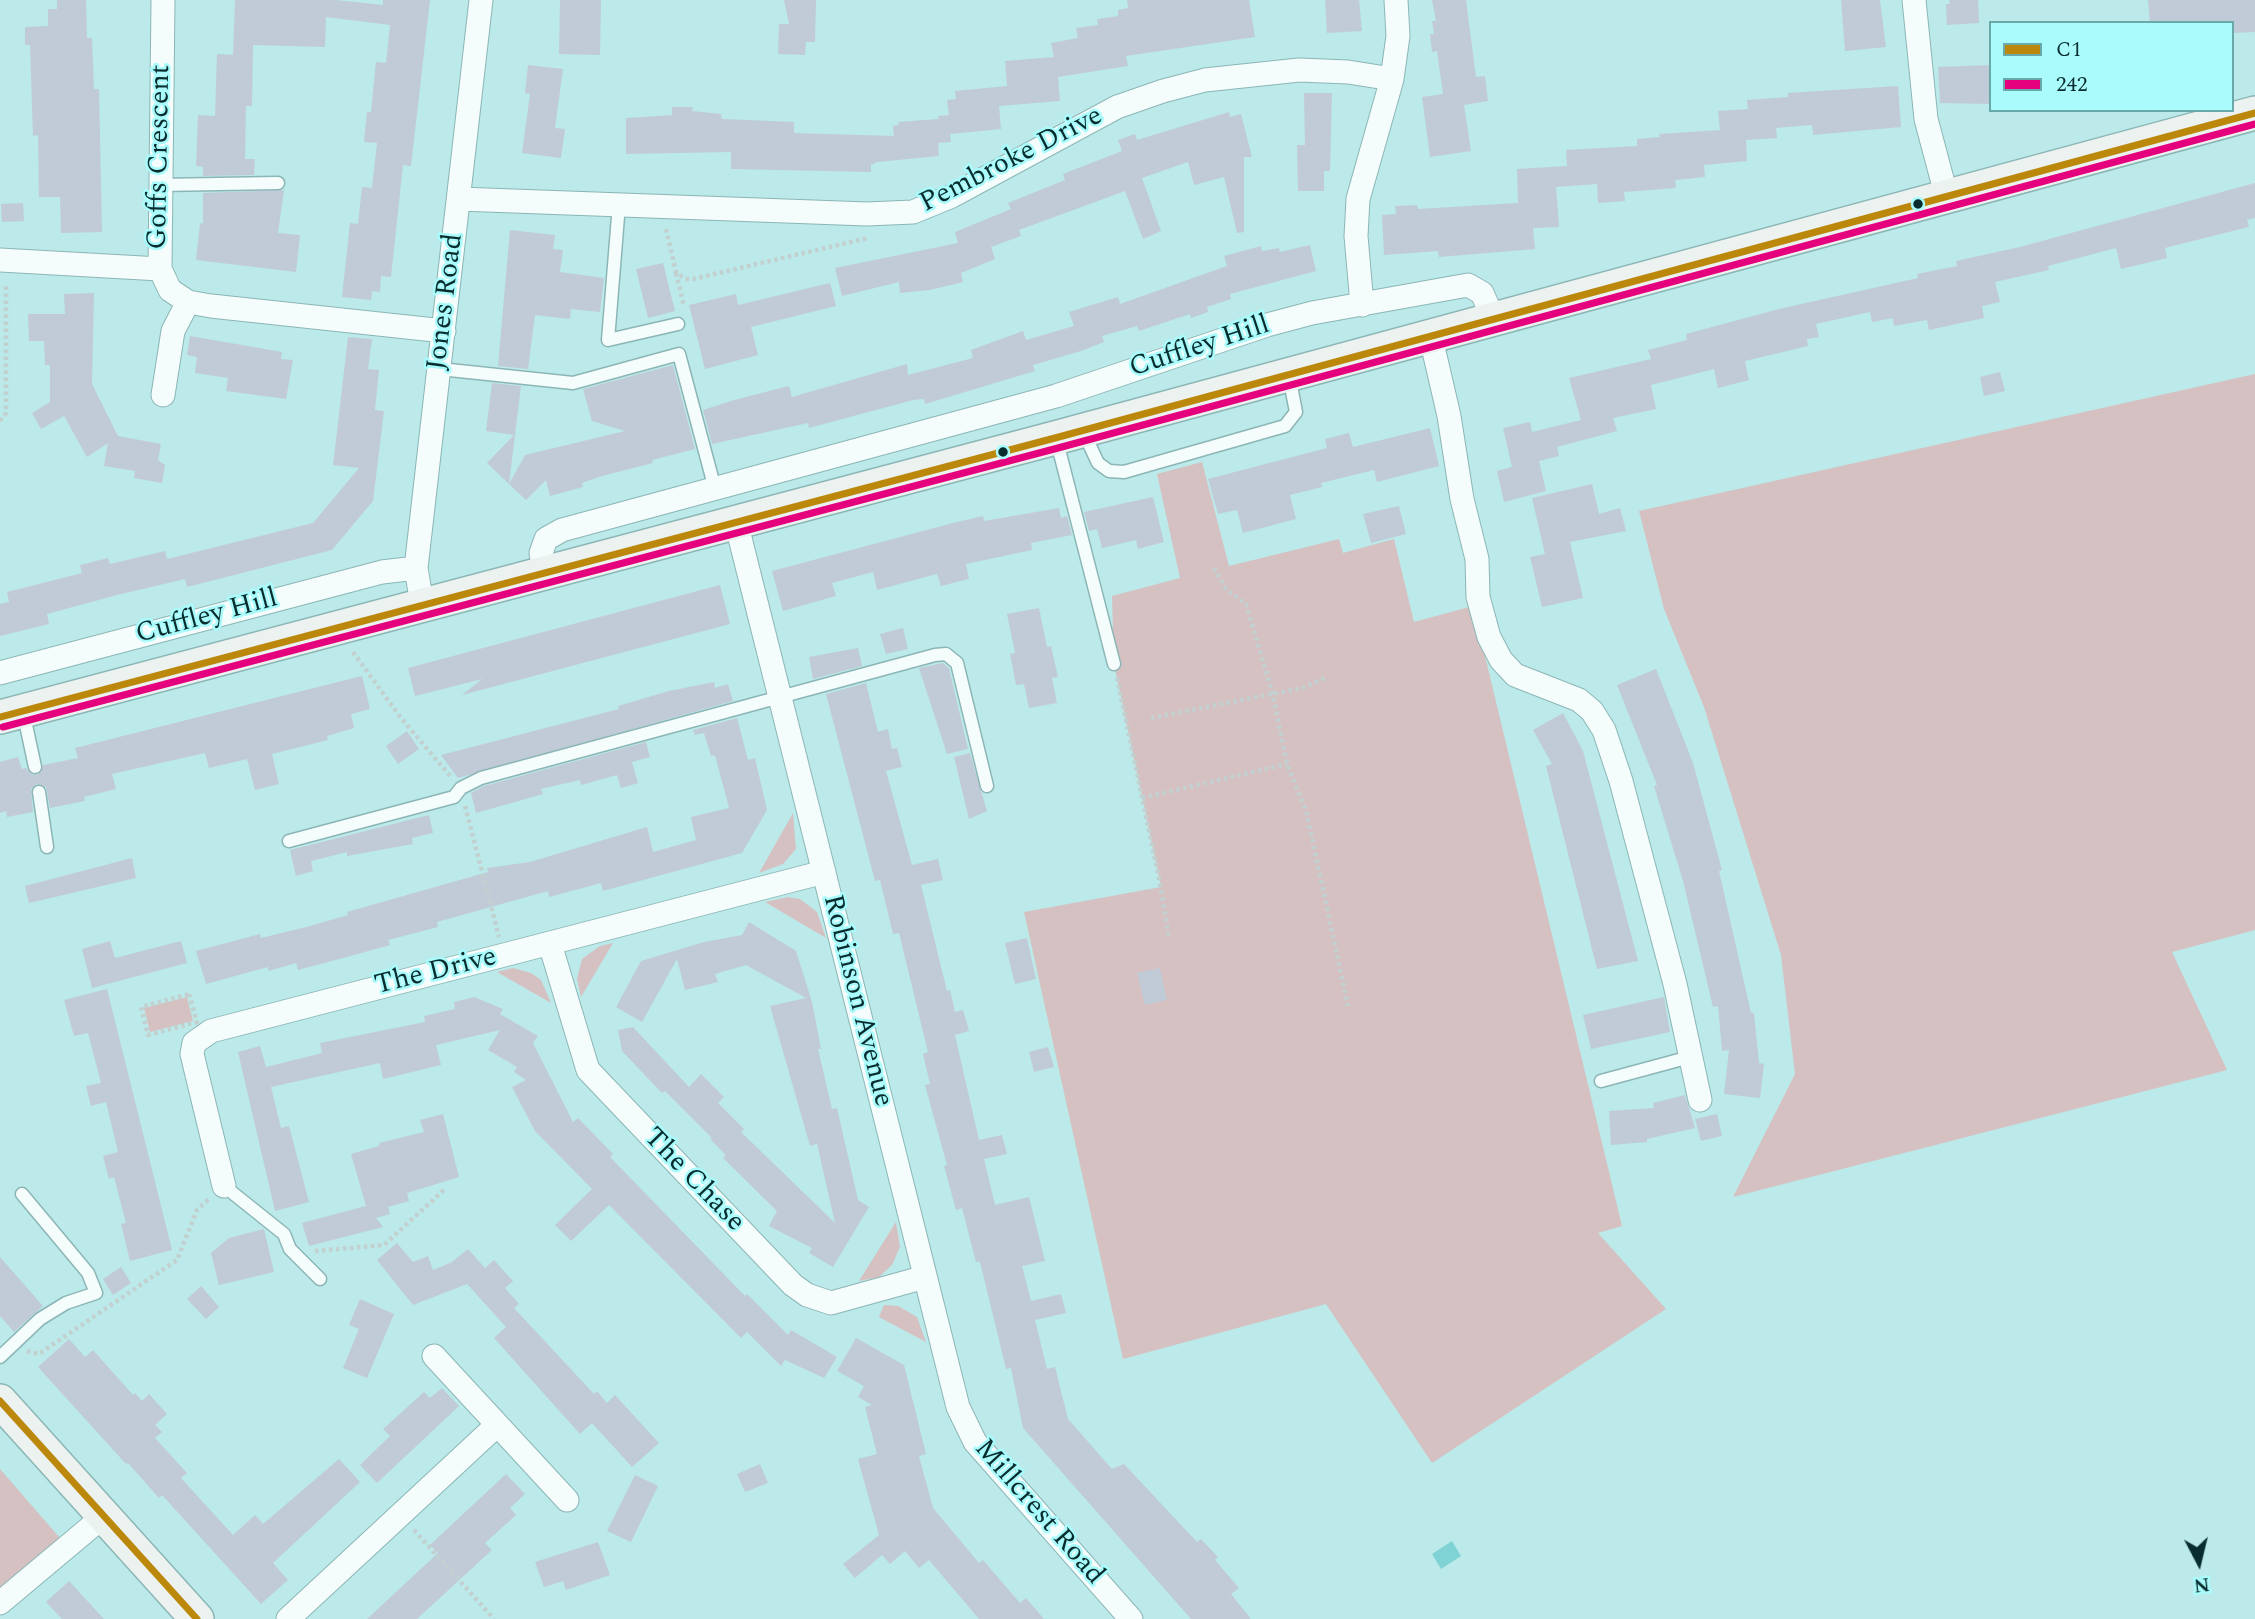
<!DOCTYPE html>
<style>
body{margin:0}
#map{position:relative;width:2255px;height:1619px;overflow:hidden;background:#bce9e9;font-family:Spectral,serif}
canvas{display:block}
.legend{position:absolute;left:1989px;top:21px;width:245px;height:91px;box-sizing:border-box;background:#a9fbfc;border:2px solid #69a9aa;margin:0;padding:9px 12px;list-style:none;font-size:21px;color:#092d2e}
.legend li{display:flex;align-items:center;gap:14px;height:35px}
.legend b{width:35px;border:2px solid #69a9aa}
.north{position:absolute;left:2164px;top:1528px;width:70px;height:70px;-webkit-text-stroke:5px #a9fbfc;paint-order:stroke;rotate:173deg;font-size:19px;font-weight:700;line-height:28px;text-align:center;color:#092d2e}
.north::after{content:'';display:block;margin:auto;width:24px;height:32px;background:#092d2e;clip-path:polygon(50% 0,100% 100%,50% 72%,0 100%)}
</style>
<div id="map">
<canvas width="2255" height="1619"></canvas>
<ul class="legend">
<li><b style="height:9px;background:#bc880c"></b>C1</li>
<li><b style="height:9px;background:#e5007d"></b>242</li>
</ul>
<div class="north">N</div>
</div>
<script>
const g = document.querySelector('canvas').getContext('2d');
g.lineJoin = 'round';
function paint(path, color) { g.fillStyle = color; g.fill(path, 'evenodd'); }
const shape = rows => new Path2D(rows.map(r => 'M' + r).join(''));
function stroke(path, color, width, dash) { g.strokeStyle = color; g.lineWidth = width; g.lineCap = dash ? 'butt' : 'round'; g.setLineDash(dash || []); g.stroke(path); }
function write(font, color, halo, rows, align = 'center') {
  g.font = font + ' Spectral,serif'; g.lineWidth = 5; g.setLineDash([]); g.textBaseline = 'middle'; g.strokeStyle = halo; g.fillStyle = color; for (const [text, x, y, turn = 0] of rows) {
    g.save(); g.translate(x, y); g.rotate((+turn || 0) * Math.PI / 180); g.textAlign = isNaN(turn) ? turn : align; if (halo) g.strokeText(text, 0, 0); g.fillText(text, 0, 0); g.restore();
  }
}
const green = shape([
 [2255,374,2255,930,2172,952,2227,1070,1733,1197,1795,1074,1781,955,1704,707,1664,609,1639,511],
 [1202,462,1229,566,1339,539,1343,553,1394,539,1414,622,1473,606,1622,1226,1598,1233,1666,1309,1432,1463,1326,1304,1123,1359,1024,912,1161,887,1114,664,1112,596,1180,578,1157,474],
 [793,813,796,849,783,864,759,873],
 [788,897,800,899,817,912,826,938,765,902],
 [613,943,581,997,577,979,582,959,600,946],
 [513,968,531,973,541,980,551,1003,497,972],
 [187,997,193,1021,150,1032,144,1008],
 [896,1222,900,1247,892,1265,879,1277,859,1281],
 [884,1305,898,1306,917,1317,926,1342,879,1317],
 [0,1469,60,1538,0,1592]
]);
const water = shape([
 [1452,1541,1461,1556,1441,1569,1432,1554]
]);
const building = shape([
 [57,0,86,0,87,38,92,38,94,89,99,89,102,232,61,233,60,197,39,197,38,135,33,136,30,45,25,45,25,27,48,26,48,9,57,9],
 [235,0,336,0,383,5,383,0,430,0,411,166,403,165,391,277,381,276,380,292,372,291,371,300,342,297,350,223,358,224,362,187,372,188,377,143,364,142,367,112,371,112,376,62,386,63,390,25,326,17,325,47,253,45,252,106,246,106,245,159,255,159,254,175,203,176,203,167,196,166,198,115,215,116,217,54,233,55],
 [560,0,601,0,600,55,559,54],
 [784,0,816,0,815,42,806,42,805,55,778,54,779,24,789,24],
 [1127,0,1249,0,1255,37,1126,56,1128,66,1058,77,1060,101,999,106,1001,129,950,134,951,142,938,143,939,156,877,162,871,165,871,172,731,169,731,152,626,154,626,118,672,115,672,107,693,107,692,111,721,114,722,119,794,122,794,133,894,136,893,126,899,125,898,122,939,119,938,116,949,115,947,100,956,99,955,91,1007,86,1005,61,1054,57,1051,43,1078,38,1076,28,1098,25,1097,19,1118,16,1118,10,1128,8],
 [1325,0,1359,0,1362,31,1327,33],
 [1432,0,1466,0,1476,77,1485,76,1488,101,1464,105,1471,151,1430,157,1422,97,1443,94,1437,51,1432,52,1430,34,1434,34,1432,21,1436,21],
 [1841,0,1880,0,1886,47,1845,51],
 [1949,0,1978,0,1979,23,1947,25,1946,4,1950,4],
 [2148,0,2255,0,2255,32,2232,33,2232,23,2150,23],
 [528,65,563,69,555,128,565,129,561,158,522,153,530,94,525,93],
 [1991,65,1991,104,1940,103,1938,67],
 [1898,86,1901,127,1813,135,1812,125,1776,128,1777,138,1746,140,1747,161,1704,165,1705,177,1675,180,1676,188,1624,192,1625,201,1598,203,1597,184,1556,187,1559,227,1533,228,1535,249,1439,257,1438,251,1384,255,1382,215,1396,214,1395,206,1417,205,1418,209,1518,203,1517,169,1567,166,1566,150,1637,146,1637,139,1660,137,1659,134,1720,130,1718,111,1748,109,1747,100,1788,97,1788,93],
 [1304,93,1332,93,1330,171,1324,171,1324,191,1298,191,1297,145,1305,145],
 [1229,112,1230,117,1241,114,1252,157,1244,157,1244,232,1237,233,1224,177,1194,185,1188,162,1142,178,1161,231,1143,239,1125,191,1019,230,1021,236,991,247,995,259,961,273,963,282,930,290,900,293,899,282,842,296,835,268,958,243,955,232,1011,209,1008,203,1065,180,1063,174,1122,151,1118,140,1135,134,1137,140],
 [2255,183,2255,218,2247,220,2249,227,2165,248,2167,258,2121,269,2116,248,2048,266,2049,270,1995,282,2000,302,1982,306,1984,318,1929,330,1927,320,1894,326,1893,318,1872,322,1870,312,1816,324,1819,337,1807,339,1808,346,1745,361,1749,380,1718,388,1714,369,1651,385,1656,409,1613,418,1617,431,1557,447,1559,456,1539,461,1546,491,1504,502,1497,471,1512,467,1503,428,1530,422,1532,432,1581,420,1569,378,1651,359,1648,350,1687,340,1686,334,1779,309,1918,278,1917,274,1957,266,1956,261,2020,247],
 [284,190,278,233,300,235,296,272,196,260,200,223,203,224,203,193],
 [23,203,24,221,2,222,1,204],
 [510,230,555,235,553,249,563,250,560,272,604,278,600,312,571,309,570,319,535,315,528,369,498,366],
 [1310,245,1316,271,1230,294,1231,299,1207,307,1208,312,1191,318,1190,314,1139,331,1137,326,1102,336,1104,342,1081,351,1033,365,1035,371,925,404,924,399,913,400,809,428,808,423,712,444,703,410,734,400,789,386,792,397,907,364,908,375,973,358,971,350,1023,331,1026,340,1074,326,1069,312,1118,297,1120,304,1227,266,1224,256,1261,246,1262,251,1279,248,1280,252],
 [663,263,675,311,648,318,636,269],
 [830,283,836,306,751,327,758,355,705,369,689,305,736,294,738,305],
 [94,293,92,384,118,436,161,444,158,460,165,465,162,483,134,478,135,471,104,466,108,443,87,457,64,416,41,429,32,413,50,402,50,365,45,365,44,341,29,341,28,314,65,314,64,294],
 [190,336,282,352,281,359,293,360,286,399,226,391,228,378,195,373,197,357,187,355],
 [348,337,372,339,368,369,379,370,375,410,384,411,373,501,332,550,187,587,185,579,117,595,47,614,49,624,0,636,0,604,9,602,7,592,82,573,80,565,108,558,110,564,165,551,167,559,313,523,359,468,333,465],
 [673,365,695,449,652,460,653,463,602,476,582,483,583,487,550,496,546,480,526,500,509,484,525,455,625,431,592,421,583,389],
 [2000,372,2005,391,1984,396,1980,377],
 [492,383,521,386,509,484,487,463,514,435,486,431],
 [1430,428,1439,466,1377,482,1374,470,1321,483,1322,487,1290,495,1296,519,1243,533,1237,510,1218,514,1208,479,1327,448,1325,439,1349,433,1353,447],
 [1592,484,1599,514,1620,508,1626,531,1570,542,1583,598,1542,607,1530,557,1545,554,1532,498],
 [1153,497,1164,542,1138,549,1136,540,1102,548,1097,529,1089,531,1084,512],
 [1399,506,1406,534,1371,543,1363,514],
 [1059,508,1061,518,1067,516,1072,535,1031,543,1032,550,966,564,969,579,941,586,937,574,877,590,873,572,832,583,836,596,783,611,772,571,953,523,983,516,984,521],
 [720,585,730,624,462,695,482,679,415,696,408,668],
 [1039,608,1047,647,1051,646,1058,677,1052,678,1057,703,1029,708,1024,684,1016,685,1010,654,1015,653,1007,614],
 [903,628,908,649,886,654,880,634],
 [858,648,862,666,813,679,809,657],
 [943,663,949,668,968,749,947,754,919,668],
 [1656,669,1693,763,1722,870,1719,871,1751,1013,1754,1013,1759,1063,1764,1064,1760,1098,1724,1094,1729,1050,1722,1051,1718,1006,1713,1007,1683,881,1654,786,1657,785,1617,685],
 [362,676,370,709,351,714,354,728,327,736,328,740,272,754,279,784,255,790,247,759,209,768,205,753,112,774,116,789,84,797,85,801,50,808,46,787,37,784,31,789,33,812,7,817,6,811,0,813,0,762,18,757,22,769,26,768,32,775,37,775,43,765,78,758,75,748],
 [714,682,715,688,728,684,733,701,458,778,441,755,619,709,618,706,669,691],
 [866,683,878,732,888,729,892,749,897,748,902,767,886,771,912,865,938,859,943,880,921,885,947,991,950,990,955,1012,963,1010,969,1031,955,1035,979,1140,1002,1135,1007,1154,984,1159,995,1205,1029,1197,1045,1261,1022,1266,1031,1301,1061,1294,1066,1313,1035,1320,1047,1369,1055,1367,1068,1419,1112,1469,1124,1464,1197,1542,1201,1539,1218,1557,1215,1560,1239,1588,1231,1594,1251,1619,1191,1619,1023,1428,1011,1368,1006,1369,980,1262,976,1262,962,1208,956,1210,944,1166,947,1165,925,1085,930,1084,923,1054,928,1052,899,933,893,934,880,880,875,881,826,694],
 [1563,713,1583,751,1638,961,1597,969,1546,766,1552,764,1533,730],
 [737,718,748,760,755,758,767,810,742,853,603,891,601,883,549,897,548,891,437,922,438,927,388,940,390,945,343,958,298,970,296,963,269,971,268,967,206,984,196,951,260,934,261,938,310,926,348,915,347,912,488,872,487,868,530,862,647,827,653,852,696,840,691,817,729,808,715,755,711,756,704,733,695,735,693,730],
 [407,731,419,749,398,764,386,746],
 [646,742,650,757,632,762,638,783,621,788,617,775,581,785,580,780,541,789,543,794,476,813,471,793,484,786],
 [970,753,987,811,969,819,954,757],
 [429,815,433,833,412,838,413,844,347,856,347,852,311,861,313,871,296,876,290,850],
 [132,858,136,878,29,903,25,886],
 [749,922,796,951,812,1002,821,1049,818,1049,832,1109,837,1108,858,1200,869,1207,833,1267,809,1253,812,1248,769,1226,777,1211,723,1158,726,1155,710,1139,712,1138,665,1091,662,1093,622,1051,618,1030,633,1027,689,1087,701,1074,724,1097,718,1103,744,1129,741,1132,835,1223,817,1144,810,1146,770,1006,806,998,746,965,715,974,718,982,685,990,677,959,642,1022,616,1007,641,961,704,942,742,935],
 [1027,938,1036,979,1015,984,1005,943],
 [110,941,115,958,181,941,187,963,92,988,82,949],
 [1160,968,1167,1000,1145,1005,1137,973],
 [107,989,172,1250,130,1261,121,1224,126,1223,114,1177,109,1179,103,1156,118,1152,106,1102,91,1106,86,1086,101,1083,88,1033,74,1036,64,1000],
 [474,997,503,1009,500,1014,538,1036,533,1043,573,1122,578,1118,613,1154,610,1157,745,1296,747,1294,788,1335,791,1330,837,1357,824,1378,785,1360,781,1366,747,1332,741,1338,609,1205,571,1241,555,1225,592,1189,535,1131,512,1087,526,1080,514,1072,517,1067,488,1050,500,1030,436,1045,441,1065,383,1079,380,1063,271,1087,281,1128,289,1126,309,1202,275,1211,238,1052,260,1046,266,1067,322,1053,320,1043,425,1022,424,1016,455,1009,454,1002],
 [1664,997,1670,1032,1591,1049,1583,1015],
 [1048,1047,1054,1067,1034,1072,1029,1052],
 [1685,1095,1695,1128,1647,1139,1647,1142,1611,1145,1609,1111,1654,1108,1653,1103],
 [443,1114,459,1177,407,1193,409,1201,388,1207,390,1214,376,1218,383,1227,309,1246,302,1223,366,1206,351,1154,379,1146,379,1143,424,1132,420,1120],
 [1717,1114,1722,1136,1701,1141,1695,1119],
 [264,1229,274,1272,219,1285,211,1253,229,1238],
 [397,1243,413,1262,428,1256,433,1270,452,1262,468,1249,485,1268,494,1260,513,1281,505,1288,519,1304,514,1308,594,1394,597,1391,607,1403,615,1395,659,1443,632,1467,592,1423,580,1434,494,1338,506,1327,467,1284,413,1305,377,1260],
 [0,1257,43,1306,14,1332,0,1316],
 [121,1267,131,1283,113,1295,103,1279],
 [201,1286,219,1307,206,1319,187,1299],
 [360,1299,394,1314,367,1378,343,1368,359,1329,349,1325],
 [856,1338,904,1365,926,1454,919,1456,933,1508,979,1563,983,1560,1020,1603,1026,1598,1044,1619,979,1619,929,1560,919,1568,905,1551,890,1564,882,1555,855,1578,843,1564,879,1535,858,1459,877,1454,865,1407,872,1405,858,1397,864,1386,837,1371],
 [69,1339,85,1357,93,1350,133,1395,135,1393,142,1401,149,1394,167,1414,155,1425,162,1432,155,1438,187,1473,181,1478,233,1535,255,1515,263,1524,339,1459,360,1482,273,1563,288,1580,261,1604,162,1495,159,1498,128,1463,126,1464,38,1367],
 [442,1388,459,1406,377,1483,360,1465,390,1436,383,1429,424,1392,430,1398],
 [760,1464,768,1483,745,1492,737,1474],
 [506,1474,525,1494,510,1508,516,1515,485,1543,492,1550,417,1619,367,1619,438,1553,430,1545],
 [635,1475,658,1486,631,1542,607,1531],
 [598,1542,610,1575,566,1590,563,1581,544,1587,535,1562],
 [69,1581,104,1619,62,1619,46,1602]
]);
const path = shape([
 [666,229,676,272,685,279,693,279,868,238],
 [676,273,684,306],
 [0,421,6,413,6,283],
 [1214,568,1226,589,1246,604,1272,691,1287,764,1306,810,1348,1006],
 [353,652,401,718,451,777],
 [1117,678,1161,888,1169,939],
 [1151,718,1302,688,1327,677],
 [1142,798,1287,764],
 [465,806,499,937],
 [189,994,197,1022,148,1035,141,1007,189,994],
 [315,1251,384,1245,446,1188],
 [27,1351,39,1354,177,1260,197,1210,210,1198],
 [414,1530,494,1619]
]);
const lane = shape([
 [159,185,278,183],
 [619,204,608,340,678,324],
 [440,369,573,383,679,354,715,489],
 [1083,431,1098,463,1109,471,1124,472,1285,426,1296,412,1289,376],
 [1056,438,1114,664],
 [23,711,35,767],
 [39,792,47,847],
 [289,841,454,797,461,788,481,778,935,655,946,654,957,663,987,786],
 [1601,1081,1690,1057],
 [224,1186,284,1234,290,1249,320,1279],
 [0,1357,40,1319,66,1303,96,1293,88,1273,22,1194]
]);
const street = shape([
 [163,0,160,269,170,290,188,302,211,306,444,331],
 [1914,0,1926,119,1946,194],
 [459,199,867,214,913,212,952,196,1117,107,1163,91,1205,80,1299,70,1348,72,1392,79],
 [0,260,160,269],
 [1362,305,1356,236,1358,199,1392,79,1398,36,1396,0],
 [1430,334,1449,416,1462,499,1477,559,1478,597,1489,637,1501,660,1515,675,1579,700,1592,711,1604,730,1621,781,1675,984,1700,1100],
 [163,395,173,331,188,302],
 [736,522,958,1407,975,1442,1131,1619],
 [544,572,541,553,546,539,562,530,1056,396,1267,325,1312,313,1468,285,1482,293,1493,318],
 [422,604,416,568,481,0],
 [0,673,382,572,416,568],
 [550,944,588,1070,793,1285,807,1295,831,1303,925,1277],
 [224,1186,192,1054,194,1043,211,1031,824,872],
 [434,1356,567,1500],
 [0,1603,105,1515],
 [288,1619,497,1425]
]);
const secondary = shape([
 [0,717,1055,438,2255,113],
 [0,1401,197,1619]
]);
const bus1 = shape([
 [0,717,1055,438,2255,113],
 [0,1401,197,1619]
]);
const bus2 = shape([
 [3,727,1058,448,2255,124]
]);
const markers = [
 [1918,204,6,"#092d2e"],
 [1003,452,6,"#092d2e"]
];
const streetNames = [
 ["Goffs Crescent",161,157,-89],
 ["Pembroke Drive",1012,161,-27],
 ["Jones Road",447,302,-83],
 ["Cuffley Hill",1200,348,-18],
 ["Cuffley Hill",207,618,-15],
 ["The Drive",436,973,-14],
 ["Robinson Avenue",856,1001,76],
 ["The Chase",693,1181,46],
 ["Millcrest Road",1038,1513,49]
];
paint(green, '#d6c1c2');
paint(water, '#80d3d4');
paint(building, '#c0cbd7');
stroke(lane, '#8cb6b6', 15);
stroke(street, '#8cb6b6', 25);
stroke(secondary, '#8cb6b6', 36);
stroke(path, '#c2d0d0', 4.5, [3.5, 3.5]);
stroke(lane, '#f5fcfc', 12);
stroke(street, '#f5fcfc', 23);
stroke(secondary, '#ecf2f0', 33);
stroke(bus1, '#bc880c', 7);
stroke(bus2, '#e5007d', 7);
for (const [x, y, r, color] of markers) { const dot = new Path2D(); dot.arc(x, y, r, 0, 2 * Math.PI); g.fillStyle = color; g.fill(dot); stroke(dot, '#a9fbfc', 2.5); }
write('28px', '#092d2e', '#a9fbfc', streetNames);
</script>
